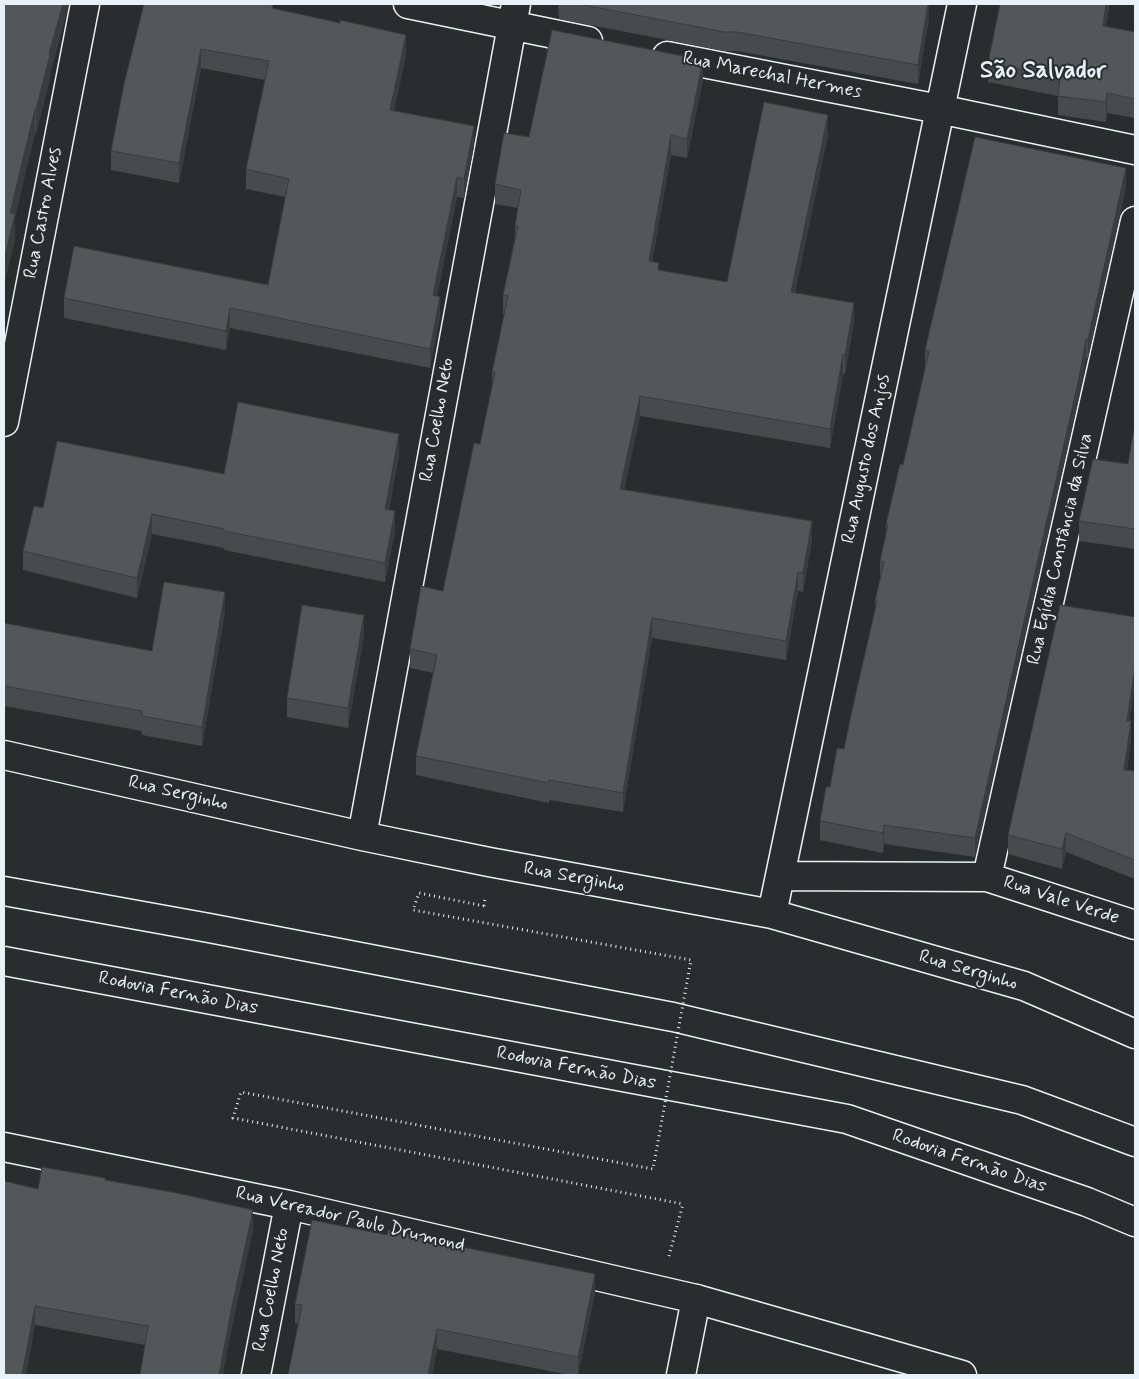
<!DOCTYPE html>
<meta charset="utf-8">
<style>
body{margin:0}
#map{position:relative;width:1139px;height:1379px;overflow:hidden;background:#2a2d2e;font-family:Mynerve,sans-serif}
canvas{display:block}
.frame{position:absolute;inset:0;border:5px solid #e8f1f8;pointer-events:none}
</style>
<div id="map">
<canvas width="1139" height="1379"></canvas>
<div class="frame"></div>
</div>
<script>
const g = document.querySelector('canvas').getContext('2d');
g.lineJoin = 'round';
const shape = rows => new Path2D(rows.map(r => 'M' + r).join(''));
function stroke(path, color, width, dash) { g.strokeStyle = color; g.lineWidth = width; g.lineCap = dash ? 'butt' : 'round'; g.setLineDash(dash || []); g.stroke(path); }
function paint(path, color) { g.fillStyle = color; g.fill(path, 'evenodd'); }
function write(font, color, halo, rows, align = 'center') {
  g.font = font + ' Mynerve,sans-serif'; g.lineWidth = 4; g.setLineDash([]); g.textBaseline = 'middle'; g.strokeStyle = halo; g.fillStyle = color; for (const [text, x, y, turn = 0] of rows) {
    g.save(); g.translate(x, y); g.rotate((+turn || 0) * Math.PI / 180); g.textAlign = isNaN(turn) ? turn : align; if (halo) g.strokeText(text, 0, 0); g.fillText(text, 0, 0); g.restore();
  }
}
const path = shape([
 [484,906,485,898],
 [669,1256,683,1204]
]);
const minor = shape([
 [408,4,588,41],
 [667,56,939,109,1135,150],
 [4,422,85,4],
 [4,755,362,836,489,862,772,914,1024,986,1135,1034],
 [362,836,516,4],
 [781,876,987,877,1135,925],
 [987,877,1135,221],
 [772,914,962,4],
 [4,1147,289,1205,696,1299,681,1375],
 [256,1375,289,1205]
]);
const highway = shape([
 [4,891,209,928,673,1017,1022,1100,1135,1142],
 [4,961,847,1119,1087,1202,1135,1222],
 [696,1299,962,1375]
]);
const pathBridge = shape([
 [484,906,419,893,413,910,691,960,653,1169,241,1092,233,1118,683,1204]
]);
const wall = shape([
 [4,4,69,4,50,74,50,79,36,133,35,133,15,217,15,239,4,284],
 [273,4,273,8,406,55,394,111,474,146,464,198,457,197,437,296,440,316,430,368,230,328,226,350,64,318,64,298,268,285,285,197,246,189,246,169,265,80,201,68,179,183,111,170,111,151,124,84],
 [558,4,929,4,929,18,918,84,737,51,724,51,559,19],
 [1106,26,1135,32,1135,118,1107,113,1106,122,1058,115,1058,96,988,82,988,63],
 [703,79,687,158,671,155,652,261,659,270,727,282,828,135,795,293,854,322,845,374,843,374,830,448,640,416,624,490,812,540,803,592,798,591,786,660,652,638,623,812,549,800,549,803,416,775,416,756,433,673,410,668,410,649,443,591,480,444,492,387,492,372,504,315,503,314,503,295,515,237,515,226,518,208,495,204,495,184,529,137],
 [1126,188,1088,358,1086,358,1079,397,975,857,884,844,883,853,820,840,820,821,830,787,844,749,875,611,875,601,880,580,880,561,886,534,886,524,903,465,925,370,925,350],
 [1135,422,1135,549,1079,541,1079,521,1128,464],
 [399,454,389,510,395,531,385,582,224,550,224,548,152,534,137,598,23,570,23,551,43,508,224,474],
 [225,612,202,746,142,735,142,731,4,706,4,623,152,651],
 [364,635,348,728,287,717,287,698],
 [1130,721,1131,741,1127,770,1135,771,1135,879,1066,852,1062,869,1008,854,1008,835],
 [105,1180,253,1230,231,1331,145,1345,35,1325,26,1375,38,1189],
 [387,1235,449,1244,595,1293,578,1375,570,1375,437,1349,432,1375,288,1375,299,1324,295,1323,295,1304]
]);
const shadedWall = shape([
 [63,4,69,4,50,74,50,79,36,133,36,109,49,54],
 [928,4,929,4,929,18,918,84,918,65],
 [1106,4,1110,4,1103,45,1103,26],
 [406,35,406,55,390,129,390,110],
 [201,49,201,68,179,183,179,163],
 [703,60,703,79,687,158,687,139],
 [1107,93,1107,113,1106,122,1106,102],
 [35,109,35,133,15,217,15,239,4,284,4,260,10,213],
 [828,115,828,135,791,312,791,292],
 [474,126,474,146,464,198,464,179],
 [671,135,671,155,649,280,649,261],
 [1126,168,1126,188,1088,358,1088,339],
 [457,177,457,197,433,315,433,295],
 [440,297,440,316,430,368,430,349],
 [854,303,854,322,845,374,845,355],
 [230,308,230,328,226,350,226,331],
 [1086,339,1086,358,1079,397,975,857,975,838],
 [843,354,843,374,830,448,830,429],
 [640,396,640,416,620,509,620,489],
 [399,434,399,454,385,529,385,509],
 [395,511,395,531,385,582,385,563],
 [152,514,152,534,137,598,137,578],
 [812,521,812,540,803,592,803,573],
 [798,572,798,591,786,660,786,641],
 [225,592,225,612,202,746,202,727],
 [364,615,364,635,348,728,348,708],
 [652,618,652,638,623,812,623,793],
 [1135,666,1135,685,1127,740,1127,721],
 [1131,721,1131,741,1124,789,1124,770],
 [884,825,884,844,883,853,883,833],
 [1066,833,1066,852,1062,869,1062,849],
 [253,1210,253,1230,231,1331,223,1375,219,1375,231,1311],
 [595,1274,595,1293,578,1375,578,1357],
 [35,1306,35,1325,26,1375,22,1375],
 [437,1329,437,1349,432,1375,428,1375]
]);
const building = shape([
 [4,4,63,4,49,54,50,55,36,109,35,109,10,213,15,214,4,260,4,4],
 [144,4,273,4,272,8,340,23,340,20,406,35,390,110,474,126,464,179,457,177,433,295,440,297,430,349,230,308,226,331,64,298,74,246,268,285,289,179,246,169,269,61,201,49,179,163,111,151,124,84,144,4],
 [579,4,928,4,918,65,737,32,724,32,579,4],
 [1000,4,1106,4,1103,26,1135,32,1135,99,1107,93,1106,102,1058,96,1060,77,988,63,1000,4],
 [552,30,703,60,687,139,671,135,649,261,659,263,658,270,727,282,764,102,828,115,791,292,854,303,845,355,843,354,830,429,640,396,620,489,812,521,803,573,798,572,786,641,652,618,623,793,549,780,549,783,416,756,437,655,410,649,421,586,443,591,474,443,480,444,495,372,492,372,508,296,503,295,518,226,515,226,521,190,495,184,504,133,529,137,552,30],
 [975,137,1126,168,1088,339,1086,339,1079,378,975,838,884,825,883,833,820,821,826,787,830,787,837,748,844,749,853,706,877,601,875,601,884,562,880,561,888,525,886,524,900,464,903,465,929,351,925,350,975,137],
 [238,402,399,434,385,509,395,511,385,563,224,531,224,529,152,514,137,578,23,551,34,506,43,508,57,441,224,474,238,402],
 [1135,422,1135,529,1079,521,1093,459,1128,464,1135,422],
 [164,582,225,592,202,727,142,716,142,711,4,686,4,623,152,651,164,582],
 [302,605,364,615,348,708,287,698,302,605],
 [1060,605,1135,617,1135,666,1127,721,1131,721,1124,770,1135,771,1135,860,1066,833,1062,849,1008,835,1060,605],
 [42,1167,105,1178,105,1180,177,1193,253,1210,231,1311,219,1375,140,1375,148,1326,35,1306,22,1375,4,1375,4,1181,38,1189,42,1167],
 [312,1220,387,1235,388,1230,449,1242,448,1244,595,1274,578,1357,437,1329,428,1375,288,1375,302,1305,295,1304,312,1220]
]);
const streetNames = [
 ["Rua Marechal Hermes",772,76,11],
 ["Rua Castro Alves",44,213,-79],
 ["Rua Coelho Neto",438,420,-80],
 ["Rua Augusto dos Anjos",867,459,-78],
 ["Rua Egídia Constância da Silva",1061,549,-77],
 ["Rua Serginho",178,794,13],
 ["Rua Serginho",574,878,10],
 ["Rua Vale Verde",1061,901,18],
 ["Rua Serginho",968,971,16],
 ["Rodovia Fernão Dias",178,994,11],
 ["Rodovia Fernão Dias",576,1069,11],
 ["Rodovia Fernão Dias",969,1162,19],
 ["Rua Vereador Paulo Drumond",350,1220,13],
 ["Rua Coelho Neto",272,1290,-79]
];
const districtNames = [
 ["São Salvador",1043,72]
];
stroke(minor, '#e8f1f8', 31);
stroke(highway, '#e8f1f8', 31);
stroke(path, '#e8f1f8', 3, [1, 4]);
stroke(minor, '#2a2d2e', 28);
stroke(highway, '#2a2d2e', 28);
stroke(pathBridge, '#e8f1f8', 3, [1, 4]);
paint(wall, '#474b4d');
paint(shadedWall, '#3a3d3e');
paint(building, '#535759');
stroke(building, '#3a3d3e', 1);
write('19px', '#e8f1f8', '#2a2d2e', streetNames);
write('bold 24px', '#e8f1f8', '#2a2d2e', districtNames);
</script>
